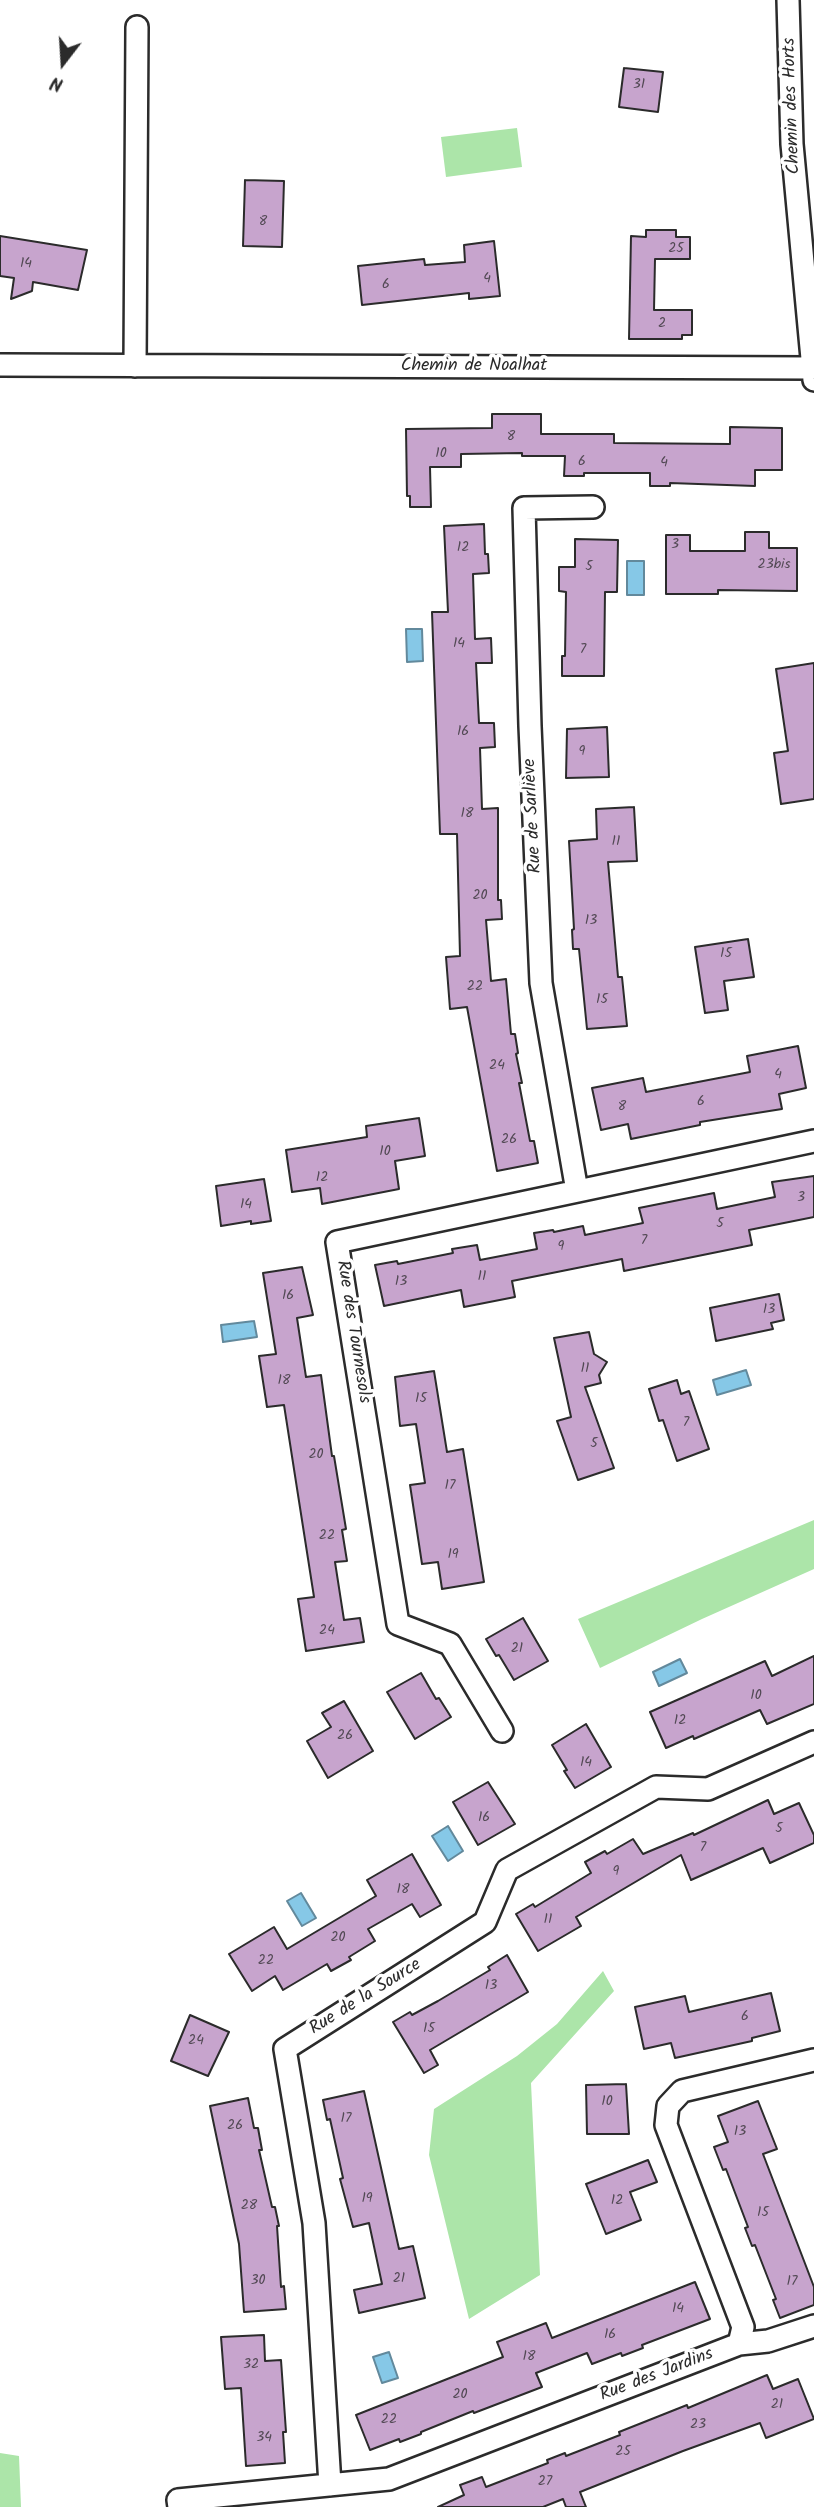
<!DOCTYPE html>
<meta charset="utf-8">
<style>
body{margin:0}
#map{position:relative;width:814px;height:2507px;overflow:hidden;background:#fff;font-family:Kalam,sans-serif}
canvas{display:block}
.north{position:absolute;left:28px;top:28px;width:70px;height:70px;-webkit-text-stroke:5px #fff;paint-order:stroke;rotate:197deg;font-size:19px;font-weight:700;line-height:28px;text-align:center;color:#2b2b2b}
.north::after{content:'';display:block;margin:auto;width:24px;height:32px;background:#2b2b2b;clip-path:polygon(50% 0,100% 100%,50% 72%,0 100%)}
</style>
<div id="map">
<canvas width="814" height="2507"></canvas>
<div class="north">N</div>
</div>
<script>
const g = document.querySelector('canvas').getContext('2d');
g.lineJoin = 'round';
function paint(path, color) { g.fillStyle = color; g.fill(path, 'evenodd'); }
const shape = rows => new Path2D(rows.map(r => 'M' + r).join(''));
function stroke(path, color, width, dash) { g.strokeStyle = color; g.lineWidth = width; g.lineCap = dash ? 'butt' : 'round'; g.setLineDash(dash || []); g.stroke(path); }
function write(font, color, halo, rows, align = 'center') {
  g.font = font + ' Kalam,sans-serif'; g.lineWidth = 7; g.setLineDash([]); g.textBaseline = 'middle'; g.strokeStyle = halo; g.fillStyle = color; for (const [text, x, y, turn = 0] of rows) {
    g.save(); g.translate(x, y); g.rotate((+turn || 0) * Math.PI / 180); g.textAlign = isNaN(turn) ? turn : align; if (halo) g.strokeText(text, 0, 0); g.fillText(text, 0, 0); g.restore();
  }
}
const green = shape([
 [517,128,522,167,446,177,441,137],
 [814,1520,814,1569,702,1619,600,1668,578,1619],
 [603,1971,614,1991,531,2083,540,2275,469,2319,429,2155,434,2109,517,2056,557,2024],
 [0,2453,19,2456,21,2507,0,2507]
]);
const water = shape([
 [627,561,644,561,644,595,627,595,627,561],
 [406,629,422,629,423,661,407,662,406,629],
 [254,1321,257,1337,223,1342,221,1325,254,1321],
 [746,1370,751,1385,717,1395,713,1380,746,1370],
 [680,1659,687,1673,659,1686,653,1672,680,1659],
 [448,1826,463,1851,448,1861,432,1836,448,1826],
 [301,1893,316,1918,302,1926,287,1901,301,1893],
 [389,2352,398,2378,382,2383,373,2357,389,2352]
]);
const building = shape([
 [624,68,663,72,658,112,619,107,624,68],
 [245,180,284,181,282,247,243,246,245,180],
 [646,230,676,230,676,237,690,237,690,259,655,259,654,310,692,310,692,335,682,335,682,339,629,339,631,236,646,237,646,230],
 [0,236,87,250,78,290,33,282,32,291,11,299,14,278,0,276,0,236],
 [494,241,500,296,469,299,469,293,362,305,358,266,424,259,425,265,465,262,464,245,494,241],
 [492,414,541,414,541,434,614,434,614,443,730,444,730,427,782,428,782,470,755,470,755,486,670,483,670,486,650,486,650,473,584,473,584,476,564,476,565,456,522,456,522,453,461,454,461,467,430,467,431,507,410,507,410,496,407,496,406,429,492,428,492,414],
 [484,524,485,554,488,554,489,573,473,574,475,639,491,638,492,663,476,663,479,723,494,723,495,747,480,748,482,809,498,808,498,900,501,900,502,919,486,920,491,981,506,979,511,1034,515,1034,518,1053,516,1054,522,1083,519,1083,530,1141,534,1141,538,1163,497,1171,467,1007,450,1009,446,957,460,956,457,834,440,834,432,612,448,612,444,526,484,524],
 [745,532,769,532,769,548,797,548,797,591,718,590,718,594,666,594,666,535,690,535,690,551,745,551,745,532],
 [575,539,618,540,617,592,605,592,604,676,562,676,562,656,565,656,566,592,559,591,559,567,575,567,575,539],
 [814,663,814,799,781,804,774,753,788,751,776,669,814,663],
 [607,727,609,777,566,778,567,729,607,727],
 [634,807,637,861,608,862,618,977,622,977,627,1026,587,1029,579,949,573,949,572,930,574,929,569,841,597,839,596,809,634,807],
 [748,939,754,977,724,981,728,1010,705,1013,695,947,748,939],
 [798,1046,806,1088,779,1094,782,1109,700,1122,700,1125,631,1139,628,1124,601,1130,592,1088,643,1078,646,1092,750,1072,747,1056,798,1046],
 [419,1118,425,1156,395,1161,399,1189,322,1204,320,1188,292,1192,286,1150,367,1137,366,1126,419,1118],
 [814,1176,814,1217,749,1230,752,1245,624,1271,622,1259,512,1281,515,1297,464,1307,461,1290,384,1306,375,1265,397,1261,398,1264,453,1253,452,1249,477,1245,480,1260,537,1249,534,1233,553,1230,554,1232,583,1226,585,1235,643,1223,639,1208,714,1193,717,1209,775,1197,772,1182,814,1176],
 [264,1179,271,1221,251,1224,251,1221,221,1226,216,1186,264,1179],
 [302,1267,313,1315,297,1318,306,1377,321,1375,332,1456,334,1456,346,1529,342,1530,347,1561,335,1562,344,1620,360,1618,364,1642,306,1651,298,1599,314,1597,296,1482,284,1405,267,1407,259,1356,276,1354,263,1273,302,1267],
 [779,1294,784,1320,771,1323,773,1329,716,1341,710,1308,779,1294],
 [589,1332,594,1354,607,1362,599,1375,601,1383,585,1387,614,1468,578,1480,557,1421,571,1417,554,1338,589,1332],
 [434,1371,447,1452,463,1449,484,1582,442,1589,438,1562,422,1564,410,1485,425,1483,416,1424,400,1426,395,1377,434,1371],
 [677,1380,681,1394,689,1391,709,1449,677,1461,663,1420,659,1421,649,1389,677,1380],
 [523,1618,548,1661,514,1680,499,1655,496,1656,486,1639,523,1618],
 [814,1656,814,1704,767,1724,760,1710,694,1739,693,1736,666,1748,650,1712,765,1661,772,1676,814,1656],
 [421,1673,436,1699,439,1698,451,1717,415,1739,387,1692,421,1673],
 [344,1701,373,1751,328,1778,307,1741,331,1727,322,1713,344,1701],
 [586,1724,611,1767,575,1788,564,1771,567,1770,552,1745,586,1724],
 [488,1782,515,1824,478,1845,453,1802,488,1782],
 [768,1800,774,1814,799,1803,814,1835,814,1843,770,1863,763,1848,691,1880,681,1855,576,1917,581,1926,538,1951,516,1914,533,1904,535,1907,591,1873,585,1862,605,1851,607,1854,633,1839,643,1854,693,1833,694,1835,768,1800],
 [412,1854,441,1905,420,1917,412,1904,368,1929,375,1941,349,1957,351,1960,331,1971,327,1964,283,1990,275,1976,252,1991,229,1954,274,1927,287,1949,376,1896,367,1880,412,1854],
 [507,1955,528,1992,430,2050,438,2065,424,2073,393,2022,410,2012,412,2015,438,2001,490,1970,488,1967,507,1955],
 [771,1993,780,2031,752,2038,752,2041,675,2058,671,2043,644,2049,635,2007,685,1996,689,2012,771,1993],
 [190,2015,229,2032,208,2076,171,2061,190,2015],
 [626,2084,629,2134,587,2134,586,2085,626,2084],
 [364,2091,399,2249,413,2246,425,2298,359,2313,354,2290,382,2284,369,2223,353,2227,340,2179,343,2178,330,2119,327,2120,323,2100,364,2091],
 [248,2098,254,2128,258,2128,262,2150,259,2150,272,2207,275,2207,279,2226,277,2226,281,2287,284,2286,286,2309,244,2312,239,2244,210,2106,248,2098],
 [758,2101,777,2149,763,2154,814,2287,814,2305,780,2318,773,2300,776,2299,755,2245,752,2246,745,2228,748,2227,726,2169,723,2170,714,2147,728,2142,718,2116,758,2101],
 [648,2160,657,2182,630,2192,641,2220,606,2234,586,2184,648,2160],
 [695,2282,710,2319,642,2345,643,2348,622,2356,621,2353,592,2364,587,2353,536,2373,542,2387,474,2413,473,2411,421,2432,421,2434,400,2442,399,2439,370,2450,356,2415,503,2357,497,2342,546,2323,552,2338,695,2282],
 [264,2335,265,2361,281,2360,286,2432,283,2432,285,2463,246,2466,241,2388,225,2389,221,2337,264,2335],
 [767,2375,773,2389,798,2379,814,2419,766,2438,760,2423,683,2451,580,2492,586,2507,566,2507,563,2499,543,2507,438,2507,464,2495,460,2485,482,2477,486,2487,548,2463,547,2460,565,2453,566,2456,620,2435,619,2432,687,2405,688,2408,767,2375]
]);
const minor = shape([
 [788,0,792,144,814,380],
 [0,365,812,368],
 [135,366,137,27],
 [577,1191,541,983,530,726,524,508,593,507],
 [502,1731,450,1644,398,1624,337,1242,814,1141],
 [739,2344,768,2341,814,2326],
 [330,2485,314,2223,285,2049,485,1922,507,1870,656,1787,708,1789,814,1742],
 [179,2507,178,2500,389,2479,739,2344,743,2327,666,2125,668,2106,682,2091,814,2060]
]);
const numberNames = [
 ["31",639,86],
 ["8",263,223],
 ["25",676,250],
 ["14",26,265],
 ["4",487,280],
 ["6",386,286],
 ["2",662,325],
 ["8",511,438],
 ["10",441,455],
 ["6",582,463],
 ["4",664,464],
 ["3",675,546],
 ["12",463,549],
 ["23bis",774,566],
 ["5",589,568],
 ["14",459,645],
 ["7",583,651],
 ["16",463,733],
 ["9",582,753],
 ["18",467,815],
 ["11",616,843],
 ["20",480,897],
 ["13",591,922],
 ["15",726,955],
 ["22",475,988],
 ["15",602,1001],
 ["24",497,1067],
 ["4",778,1076],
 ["6",701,1103],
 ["8",622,1108],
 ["26",509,1141],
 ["10",385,1153],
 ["12",322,1179],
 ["3",801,1199],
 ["14",246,1206],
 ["5",720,1225],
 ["7",644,1242],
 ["9",561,1248],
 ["11",482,1278],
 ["13",401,1283],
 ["16",288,1297],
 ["13",769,1311],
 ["11",585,1370],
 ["18",284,1382],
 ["15",421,1400],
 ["7",686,1424],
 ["5",594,1445],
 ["20",316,1456],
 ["17",450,1487],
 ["22",327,1537],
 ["19",453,1556],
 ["24",327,1632],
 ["21",517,1650],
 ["10",756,1697],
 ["12",680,1722],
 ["26",345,1737],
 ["14",586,1764],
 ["16",484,1819],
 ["5",779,1830],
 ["7",703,1849],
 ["9",616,1873],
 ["18",403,1891],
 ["11",548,1921],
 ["20",338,1939],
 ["22",266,1962],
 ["13",491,1987],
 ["6",745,2018],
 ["15",429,2030],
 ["24",196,2042],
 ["10",607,2103],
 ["17",346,2120],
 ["26",235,2127],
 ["13",740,2133],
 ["19",367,2200],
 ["12",617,2202],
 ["28",249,2207],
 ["15",763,2214],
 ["21",399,2280],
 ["30",258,2282],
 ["17",792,2283],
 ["14",678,2310],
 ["16",610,2336],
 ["18",529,2358],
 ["32",251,2366],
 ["20",460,2396],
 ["21",777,2406],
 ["22",389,2421],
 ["23",698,2426],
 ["34",264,2439],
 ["25",623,2453],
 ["27",545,2483]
];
const streetNames = [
 ["Chemin des Horts",793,106,-92],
 ["Chemin de Noalhat",474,367],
 ["Rue de Sarliève",534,816,-93],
 ["Rue des Tournesols",352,1332,81],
 ["Rue de la Source",366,1998,-32],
 ["Rue des Jardins",657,2376,-21]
];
paint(green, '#ace5a9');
paint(water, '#86c8e7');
stroke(water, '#62899c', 2);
paint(building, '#c7a4cd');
stroke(building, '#2b2b2b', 2);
stroke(minor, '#2b2b2b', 26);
stroke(minor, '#fff', 21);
write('14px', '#524954', null, numberNames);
write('18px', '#2b2b2b', '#fff', streetNames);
</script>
